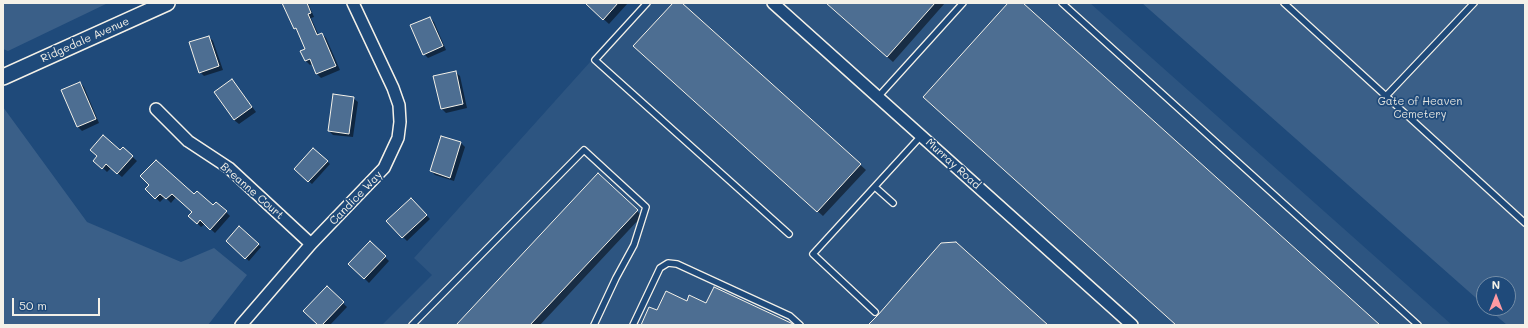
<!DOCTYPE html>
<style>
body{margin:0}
#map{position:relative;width:1528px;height:328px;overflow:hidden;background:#1f4a7a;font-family:Mali,sans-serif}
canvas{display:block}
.frame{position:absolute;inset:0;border:4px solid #f4f1e8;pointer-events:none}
.north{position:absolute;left:1476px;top:276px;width:40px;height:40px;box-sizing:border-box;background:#1f4a7a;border:1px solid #748da6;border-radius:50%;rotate:0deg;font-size:11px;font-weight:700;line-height:16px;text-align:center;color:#f4f1e8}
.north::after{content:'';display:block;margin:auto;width:14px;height:18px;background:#ff9aa2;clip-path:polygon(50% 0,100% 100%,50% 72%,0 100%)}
.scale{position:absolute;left:12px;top:298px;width:88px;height:18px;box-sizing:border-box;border:2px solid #f4f1e8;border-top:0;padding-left:5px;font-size:12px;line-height:14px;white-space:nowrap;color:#f4f1e8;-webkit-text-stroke:3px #1f4a7a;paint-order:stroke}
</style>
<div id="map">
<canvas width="1528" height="328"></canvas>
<div class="frame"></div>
<div class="north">N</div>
<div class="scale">50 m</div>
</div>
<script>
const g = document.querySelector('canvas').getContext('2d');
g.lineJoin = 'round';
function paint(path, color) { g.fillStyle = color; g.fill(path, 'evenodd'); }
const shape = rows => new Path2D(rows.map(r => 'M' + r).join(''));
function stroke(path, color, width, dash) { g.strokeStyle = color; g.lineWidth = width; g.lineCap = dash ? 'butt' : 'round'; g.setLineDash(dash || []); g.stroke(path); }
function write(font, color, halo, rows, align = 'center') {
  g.font = font + ' Mali,sans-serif'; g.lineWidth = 3.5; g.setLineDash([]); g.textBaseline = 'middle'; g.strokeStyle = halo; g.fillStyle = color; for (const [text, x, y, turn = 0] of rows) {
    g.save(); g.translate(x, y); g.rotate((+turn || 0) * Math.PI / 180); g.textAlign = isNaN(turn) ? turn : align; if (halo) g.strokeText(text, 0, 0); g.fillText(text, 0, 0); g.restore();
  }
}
const built = shape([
 [643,3,1090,3,1452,325,382,325,432,275,414,258]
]);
const green = shape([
 [3,3,108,3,8,51,3,49],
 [1142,3,1525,3,1525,325,1507,325,1487,308,1508,308,1508,284,1484,284,1484,305],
 [3,107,87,222,181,262,214,248,247,275,208,325,3,325]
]);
const shadow = shape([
 [284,3,308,3,314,17,311,18,319,36,322,34,326,38,340,70,321,78,317,74,313,64,310,65,306,61,306,49],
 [586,3,628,3,609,24],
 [674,3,681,3,866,170,823,216,640,52],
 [827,3,945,3,893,62],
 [430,18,434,22,446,50,428,58,424,54],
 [209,37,213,41,223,70,204,76,200,72],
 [455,72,460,76,467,108,446,113,442,109],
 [232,80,256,112,239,124,234,120],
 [80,83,84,87,99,123,82,131,78,127],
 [353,98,358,102,353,137,333,135,329,131],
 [442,137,461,143,465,147,454,181,435,175,431,171],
 [123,148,137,161,122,177,111,168,107,172,95,160,98,156,120,151],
 [313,149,330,164,312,184,295,169],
 [146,189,194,196,213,207,217,203,230,216,215,233,205,224,201,227,190,216,193,212,176,197,171,203,165,197,160,202],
 [411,199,430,219,407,241,387,221],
 [637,211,642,216,540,325,458,325],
 [240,227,261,247,249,261,227,241],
 [370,243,389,261,369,283,350,264],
 [327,288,347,307,330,325,319,325]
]);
const building = shape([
 [282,3,307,3,311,13,308,14,317,35,322,33,336,66,316,74,310,59,305,61,300,51,305,49,296,28,294,29,282,3],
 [585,3,618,3,603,20,585,3],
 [673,3,682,3,861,164,817,212,633,46,673,3],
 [826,3,935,3,887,57,826,3],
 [1008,3,1023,3,1380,325,1176,325,923,97,1008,3],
 [430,17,443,46,423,55,410,25,430,17],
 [209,36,219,66,199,73,189,42,209,36],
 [456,71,463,104,441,109,433,76,456,71],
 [232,79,252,107,234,120,214,92,232,79],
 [80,82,96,119,77,127,61,90,80,82],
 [333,94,354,97,349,134,328,131,333,94],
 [103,135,120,150,123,147,133,156,117,174,106,164,102,169,93,161,97,156,90,150,103,135],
 [441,136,461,142,450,178,430,171,441,136],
 [313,148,328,161,308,182,294,169,313,148],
 [156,160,194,194,197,191,213,205,216,202,227,211,210,230,200,220,197,224,188,216,192,212,172,194,166,199,160,194,155,199,145,189,149,185,140,176,156,160],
 [598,173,638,210,530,325,456,325,598,173],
 [411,198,427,215,402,238,386,221,411,198],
 [239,226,259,244,245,259,226,241,239,226],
 [370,241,386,256,364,279,348,264,370,241],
 [956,242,1048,325,868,325,878,315,941,243,956,242],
 [327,286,344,302,322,325,318,325,303,311,327,286],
 [714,287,793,324,794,325,641,325,649,307,657,310,666,291,687,301,689,295,706,303,714,287]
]);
const service = shape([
 [647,3,595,60,789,234],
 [1062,3,1418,325],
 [1284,3,1525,223],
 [1386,96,1474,3],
 [878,97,963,3],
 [875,187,893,203],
 [875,312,813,254,921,136],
 [412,325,584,150,646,207,634,245,616,278,594,325],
 [633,325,660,268,668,263,677,264,790,316,800,325]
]);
const minor = shape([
 [773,3,1132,325],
 [156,109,188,141,229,168,311,244],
 [241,325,311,244,384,168,398,138,400,122,399,105,393,88,353,3]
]);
const secondary = shape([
 [3,77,167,3]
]);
const streetNames = [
 ["Ridgedale Avenue",85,40,-24],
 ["Murray Road",953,164,42],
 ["Breanne Court",252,191,41],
 ["Candice Way",356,198,-46]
];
const parkNames = [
 ["Gate of Heaven",1420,102],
 ["Cemetery",1420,115]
];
paint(built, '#2d5581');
paint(green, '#3a5f88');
paint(shadow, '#0007');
paint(building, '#4d6e92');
stroke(building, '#f4f1e8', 1);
stroke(service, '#f4f1e8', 8);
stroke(minor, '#f4f1e8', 14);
stroke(secondary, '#f4f1e8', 18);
stroke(service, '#1f4a7a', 5.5);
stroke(minor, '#1f4a7a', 11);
stroke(secondary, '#1f4a7a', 15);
write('11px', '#f4f1e8', '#1f4a7a', streetNames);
write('11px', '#e1e2de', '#1f4a7a', parkNames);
</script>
